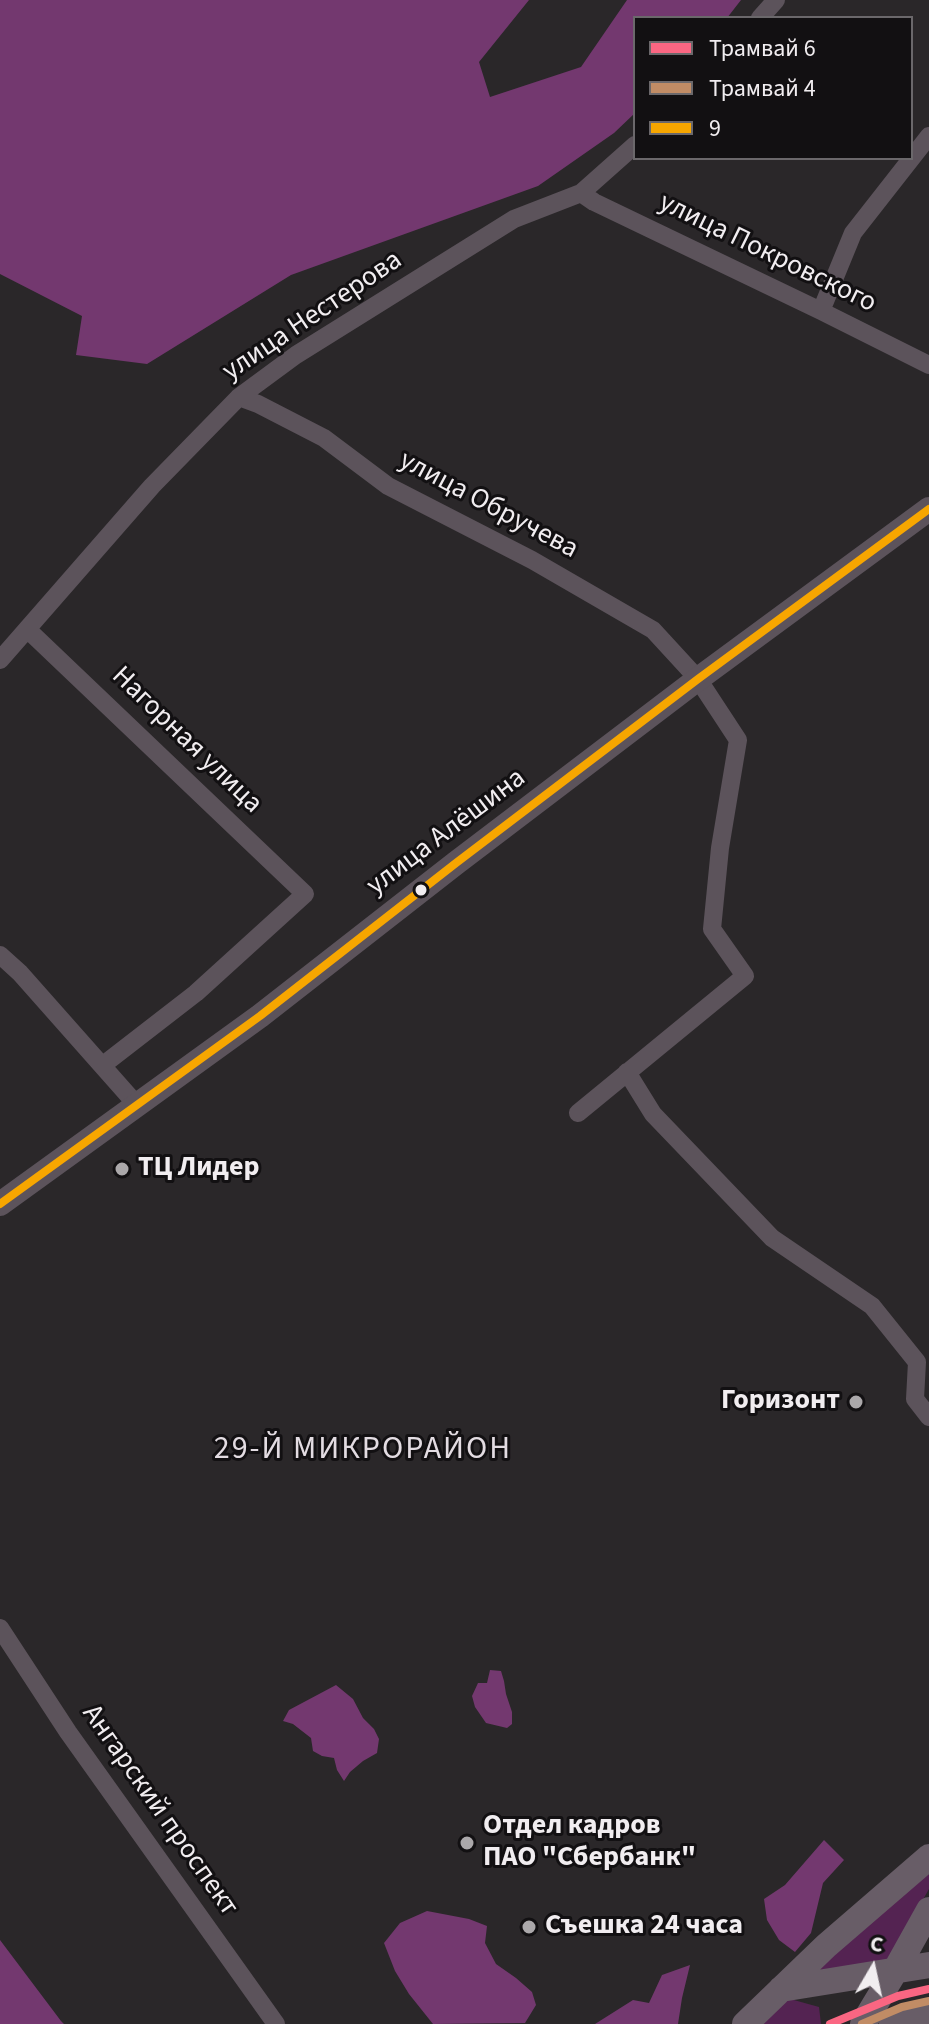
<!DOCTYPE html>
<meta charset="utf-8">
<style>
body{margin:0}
#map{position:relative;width:929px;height:2024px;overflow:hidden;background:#2a2729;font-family:"Source Sans 3",sans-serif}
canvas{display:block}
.legend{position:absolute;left:633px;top:16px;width:280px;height:144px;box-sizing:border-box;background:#121012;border:2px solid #6b686b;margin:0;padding:10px 14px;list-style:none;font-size:24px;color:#f1edf0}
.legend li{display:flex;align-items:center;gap:16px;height:40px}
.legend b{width:40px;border:2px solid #6b686b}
.north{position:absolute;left:833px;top:1928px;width:80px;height:80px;-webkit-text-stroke:6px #121012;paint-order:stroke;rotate:9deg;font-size:22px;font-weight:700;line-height:32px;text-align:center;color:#f1edf0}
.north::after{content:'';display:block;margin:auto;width:28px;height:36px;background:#f1edf0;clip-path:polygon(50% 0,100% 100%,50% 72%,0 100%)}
</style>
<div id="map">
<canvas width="929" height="2024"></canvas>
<ul class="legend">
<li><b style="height:10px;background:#fa6682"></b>Трамвай 6</li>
<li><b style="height:10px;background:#c18c65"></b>Трамвай 4</li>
<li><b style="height:10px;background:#f7a600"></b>9</li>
</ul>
<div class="north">С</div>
</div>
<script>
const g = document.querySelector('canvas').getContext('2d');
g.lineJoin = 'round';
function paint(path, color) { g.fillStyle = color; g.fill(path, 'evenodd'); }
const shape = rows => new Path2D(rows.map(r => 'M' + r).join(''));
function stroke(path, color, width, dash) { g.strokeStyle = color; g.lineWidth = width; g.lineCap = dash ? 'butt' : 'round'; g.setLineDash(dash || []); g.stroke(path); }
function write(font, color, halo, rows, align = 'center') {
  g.font = font + ' "Source Sans 3",sans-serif'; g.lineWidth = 6; g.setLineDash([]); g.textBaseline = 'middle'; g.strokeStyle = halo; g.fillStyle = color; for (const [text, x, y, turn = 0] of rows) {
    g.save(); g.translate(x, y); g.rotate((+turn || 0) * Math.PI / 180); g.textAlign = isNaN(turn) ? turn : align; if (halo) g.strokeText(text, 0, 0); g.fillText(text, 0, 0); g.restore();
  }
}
const green = shape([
 [929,1869,929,1889,888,1961,807,1975],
 [783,1997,819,2007,821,2024,760,2024]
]);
const forest = shape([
 [0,0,529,0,479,62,490,97,581,67,627,0,741,0,727,18,635,18,635,113,614,133,538,186,291,275,147,364,76,355,82,316,0,274],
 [490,1670,501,1671,504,1681,506,1694,512,1712,512,1724,507,1728,486,1723,475,1707,472,1696,478,1683,487,1683],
 [336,1685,353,1699,363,1718,374,1729,379,1739,377,1753,363,1761,350,1772,344,1781,337,1770,334,1758,322,1756,313,1751,311,1738,293,1724,283,1721,289,1710],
 [824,1840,844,1860,823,1883,811,1933,795,1952,779,1940,767,1920,764,1899,785,1885],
 [427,1911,469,1919,487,1926,485,1943,496,1964,516,1978,532,1992,536,2005,525,2023,433,2024,409,1994,395,1971,384,1943,400,1923],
 [0,1940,61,2021,64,2024,0,2024],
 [690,1965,682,1998,678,2024,595,2024,633,2000,649,2003,662,1975]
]);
const minor = shape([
 [760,18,776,0],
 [581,193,594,202,821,311,929,365],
 [821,311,853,233,929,136],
 [239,397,258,404,324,438,388,486,532,560,653,630,698,679,738,740,720,848,712,929,745,976,578,1113],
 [27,629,305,894,196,993,103,1065],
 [0,660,152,486,239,397,296,355,514,219,581,193,635,145],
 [0,955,20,973,136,1104],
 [627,1072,653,1114,772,1238,872,1306,917,1362,915,1399,929,1417],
 [0,1628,68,1732,276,2024]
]);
const tertiary = shape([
 [0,1204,260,1016,456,863,698,679,929,509]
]);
const secondary = shape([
 [781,1989,929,1965],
 [745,2024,826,1946,929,1857],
 [863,2024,895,1971,929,1910],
 [892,2024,929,2013]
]);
const bus1 = shape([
 [0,1204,260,1016,456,863,698,679,929,509]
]);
const tram1 = shape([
 [830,2024,898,1996,929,1989]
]);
const tram2 = shape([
 [862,2024,902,2007,929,2001]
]);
const markers = [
 [421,890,7,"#f1edf0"],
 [122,1169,8,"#aba8aa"],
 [856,1402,8,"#aba8aa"],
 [467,1843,8,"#aba8aa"],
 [529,1927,8,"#aba8aa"]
];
const streetNames = [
 ["улица Покровского",767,254,26],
 ["улица Нестерова",313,317,-34],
 ["улица Обручева",488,506,28],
 ["Нагорная улица",186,741,44],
 ["улица Алёшина",447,833,-37],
 ["Ангарский проспект",159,1811,55]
];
const poiNames = [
 ["ТЦ Лидер",138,1169],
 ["Горизонт",840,1402,"right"],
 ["Отдел кадров",483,1827],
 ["ПАО \"Сбербанк\"",483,1859],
 ["Съешка 24 часа",545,1927]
];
const quarterNames = [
 ["29-Й МИКРОРАЙОН",363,1451]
];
paint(green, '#542352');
paint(forest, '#73386f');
stroke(minor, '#5c535b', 18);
stroke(tertiary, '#5c535b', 24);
stroke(secondary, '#685d67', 26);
stroke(bus1, '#f7a600', 8);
stroke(tram1, '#fa6682', 8);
stroke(tram2, '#c18c65', 8);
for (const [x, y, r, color] of markers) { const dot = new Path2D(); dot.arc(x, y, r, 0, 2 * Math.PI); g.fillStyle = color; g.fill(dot); stroke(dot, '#121012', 3); }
write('28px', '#f1edf0', '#121012', streetNames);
write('bold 28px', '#f1edf0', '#121012', poiNames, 'left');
g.letterSpacing = '2px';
write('32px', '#e3dce2', '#121012', quarterNames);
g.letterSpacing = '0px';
</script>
